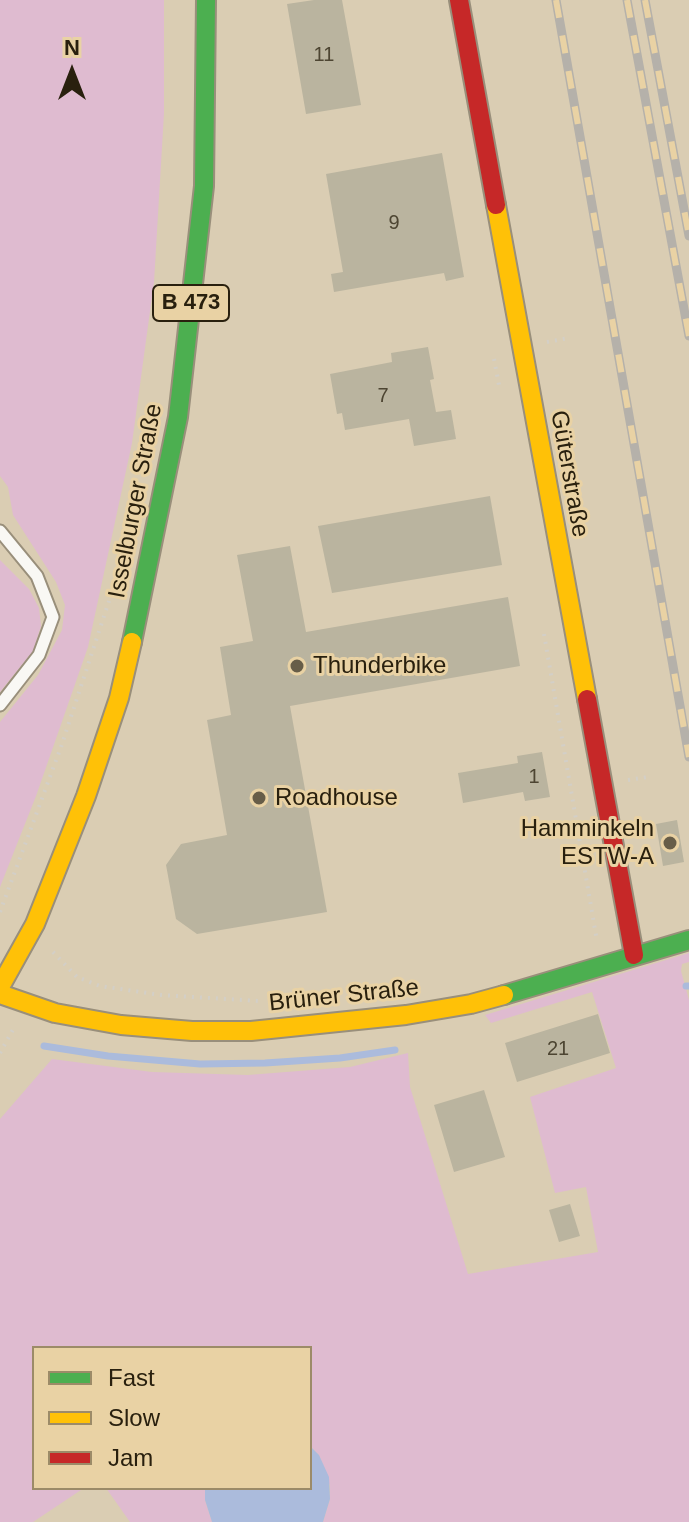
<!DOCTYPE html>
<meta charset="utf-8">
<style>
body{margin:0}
#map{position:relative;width:689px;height:1522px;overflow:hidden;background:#dacdb3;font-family:Helvetica,sans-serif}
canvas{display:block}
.legend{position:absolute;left:32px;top:1346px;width:280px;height:144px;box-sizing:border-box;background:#e9d2a4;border:2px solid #9c8b68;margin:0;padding:10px 14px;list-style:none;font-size:24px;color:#29200e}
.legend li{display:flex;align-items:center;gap:16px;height:40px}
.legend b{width:40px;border:2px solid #9c8b68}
.north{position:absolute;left:32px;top:32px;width:80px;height:80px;-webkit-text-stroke:6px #e9d2a4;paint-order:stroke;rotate:0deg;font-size:22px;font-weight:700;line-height:32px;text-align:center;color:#29200e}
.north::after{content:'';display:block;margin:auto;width:28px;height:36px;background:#29200e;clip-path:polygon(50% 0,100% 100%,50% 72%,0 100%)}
</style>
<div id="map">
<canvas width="689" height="1522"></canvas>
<ul class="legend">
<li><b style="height:10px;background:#4caf50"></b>Fast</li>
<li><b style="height:10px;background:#ffc107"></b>Slow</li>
<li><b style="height:10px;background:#c62828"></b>Jam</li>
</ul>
<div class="north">N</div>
</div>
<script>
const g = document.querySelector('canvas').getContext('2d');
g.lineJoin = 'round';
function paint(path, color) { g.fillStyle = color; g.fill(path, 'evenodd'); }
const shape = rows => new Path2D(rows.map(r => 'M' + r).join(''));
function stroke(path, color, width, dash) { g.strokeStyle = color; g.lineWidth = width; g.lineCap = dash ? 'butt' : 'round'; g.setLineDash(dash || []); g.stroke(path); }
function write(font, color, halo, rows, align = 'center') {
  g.font = font + ' Helvetica,sans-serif'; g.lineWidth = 6; g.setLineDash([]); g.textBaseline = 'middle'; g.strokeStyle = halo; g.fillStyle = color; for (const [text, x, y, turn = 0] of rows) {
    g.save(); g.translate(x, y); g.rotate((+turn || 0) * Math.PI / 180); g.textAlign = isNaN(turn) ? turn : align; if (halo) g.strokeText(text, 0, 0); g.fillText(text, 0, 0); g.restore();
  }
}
const green = shape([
 [0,0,164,0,164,113,154,282,132,443,88,647,36,796,0,887,0,722,38,675,62,630,65,605,56,582,13,515,8,487,0,476],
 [0,560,29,589,39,608,41,626,33,651,0,692],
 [689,953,689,962,682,964,681,971,689,1000,689,1522,323,1522,330,1499,330,1486,319,1455,310,1446,310,1348,34,1348,34,1488,84,1488,33,1522,0,1522,0,1119,52,1059,152,1072,248,1075,350,1067,408,1053,410,1087,468,1274,598,1252,586,1187,555,1193,530,1097,616,1068,592,992,491,1023,485,1015],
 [106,1488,205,1488,205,1500,212,1522,130,1522]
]);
const water = shape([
 [310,1446,319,1455,329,1477,330,1499,323,1522,212,1522,205,1500,205,1488,310,1488]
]);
const stream = shape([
 [686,986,689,986],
 [44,1046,108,1056,200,1064,265,1063,340,1058,395,1050]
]);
const building = shape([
 [314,0,342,0,361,105,306,114,287,4],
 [442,153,464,277,446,281,444,273,334,292,331,274,343,272,326,174],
 [428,347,434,379,430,380,436,412,451,410,456,439,414,446,409,419,345,430,342,413,337,414,330,374,392,362,391,353],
 [490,496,502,565,332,593,318,526],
 [290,546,306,632,508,597,520,666,290,706,327,912,197,934,176,919,166,865,181,844,227,835,207,720,231,715,220,647,253,641,237,555],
 [542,752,550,797,525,801,523,792,463,803,458,773,518,763,517,756],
 [677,820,684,862,663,866,656,824],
 [598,1014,610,1053,517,1082,505,1043],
 [484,1090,505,1157,454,1172,434,1105],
 [570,1204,580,1236,559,1242,549,1210]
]);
const path = shape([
 [547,342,569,338],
 [494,359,499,385],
 [544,634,597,941],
 [628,780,648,777],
 [0,912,61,747,109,601],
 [53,952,77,977,100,986,161,995,259,1001],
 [0,1053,15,1026]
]);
const lane = shape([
 [0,531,37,576,53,617,39,655,0,705]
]);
const fast = shape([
 [132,642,178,417,204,186,206,0],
 [504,995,689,940]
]);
const slow = shape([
 [496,205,587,699],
 [0,987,35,924,86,796,119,698,132,642],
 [0,994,55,1013,121,1025,192,1031,251,1031,406,1015,471,1004,504,995]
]);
const jam = shape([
 [459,0,496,205],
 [587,699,634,955]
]);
const rail = shape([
 [556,0,689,757],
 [627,0,689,336],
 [645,0,689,236]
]);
const markers = [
 [297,666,8,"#675d48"],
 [259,798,8,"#675d48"],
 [670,843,8,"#675d48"]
];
const numberNames = [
 ["11",324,55],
 ["9",394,223],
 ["7",383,396],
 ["1",534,777],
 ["21",558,1049]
];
const shields = [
 [191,303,76]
];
const shieldNames = [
 ["B 473",191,303]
];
const streetNames = [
 ["Güterstraße",569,474,80],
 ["Isselburger Straße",136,501,-79],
 ["Brüner Straße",344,996,-6]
];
const poiNames = [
 ["Thunderbike",313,666],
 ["Roadhouse",275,798],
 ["Hamminkeln",654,829,"right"],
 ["ESTW-A",654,857,"right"]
];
paint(green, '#dfbbd0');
paint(water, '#abbbdc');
stroke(stream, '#abbbdc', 7);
paint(building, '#bab49f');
stroke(lane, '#998f7b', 15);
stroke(fast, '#998f7b', 22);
stroke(slow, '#998f7b', 22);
stroke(jam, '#998f7b', 22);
stroke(path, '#d3cfc7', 4, [2, 6]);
stroke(lane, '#f9f8f4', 11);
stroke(fast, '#4caf50', 18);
stroke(slow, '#ffc107', 18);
stroke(jam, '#c62828', 18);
stroke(rail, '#b5b1aa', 9);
stroke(rail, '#e9d2a4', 6, [18]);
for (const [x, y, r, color] of markers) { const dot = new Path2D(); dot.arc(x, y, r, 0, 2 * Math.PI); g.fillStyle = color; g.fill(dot); stroke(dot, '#e9d2a4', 3); }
write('20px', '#4d4532', null, numberNames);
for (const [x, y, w] of shields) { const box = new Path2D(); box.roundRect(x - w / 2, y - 18, w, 36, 6); g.fillStyle = '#e9d2a4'; g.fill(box); stroke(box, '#29200e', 2); }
write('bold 22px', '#29200e', null, shieldNames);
write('24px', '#29200e', '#e9d2a4', streetNames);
write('24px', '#29200e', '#e9d2a4', poiNames, 'left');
</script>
